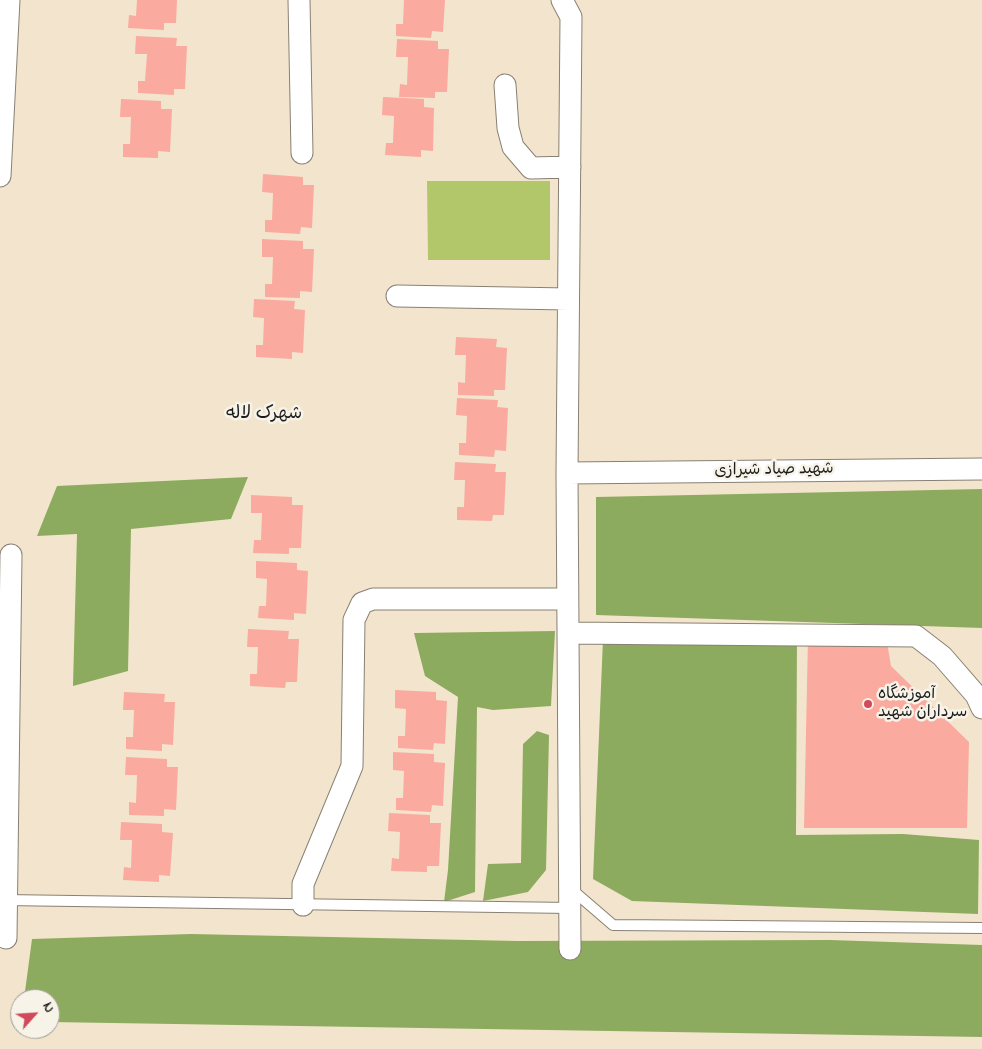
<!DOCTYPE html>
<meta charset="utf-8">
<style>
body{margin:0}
#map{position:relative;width:982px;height:1049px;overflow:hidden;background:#f3e5cd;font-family:"Indie Flower",sans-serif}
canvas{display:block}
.north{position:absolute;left:10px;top:989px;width:50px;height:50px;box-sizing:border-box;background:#f7f3e8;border:1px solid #9f9d96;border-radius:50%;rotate:64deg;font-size:14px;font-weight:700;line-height:20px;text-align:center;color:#1c1c1c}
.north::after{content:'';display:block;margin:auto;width:18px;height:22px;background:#d1495b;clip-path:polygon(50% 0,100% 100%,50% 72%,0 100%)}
</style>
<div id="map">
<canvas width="982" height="1049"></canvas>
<div class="north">N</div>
</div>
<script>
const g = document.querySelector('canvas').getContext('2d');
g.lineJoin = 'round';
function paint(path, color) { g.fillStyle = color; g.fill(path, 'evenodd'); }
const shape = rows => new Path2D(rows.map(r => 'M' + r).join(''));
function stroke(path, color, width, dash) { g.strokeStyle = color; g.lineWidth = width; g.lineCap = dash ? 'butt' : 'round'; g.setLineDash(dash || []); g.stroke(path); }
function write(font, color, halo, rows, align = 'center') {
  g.font = font + ' "Indie Flower","Playpen Sans Arabic",sans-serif'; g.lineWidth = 5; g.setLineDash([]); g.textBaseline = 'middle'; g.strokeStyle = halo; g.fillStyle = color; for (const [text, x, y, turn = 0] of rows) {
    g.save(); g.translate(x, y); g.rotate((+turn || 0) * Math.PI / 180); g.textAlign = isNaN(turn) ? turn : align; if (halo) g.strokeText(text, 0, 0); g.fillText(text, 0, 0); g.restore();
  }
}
const green = shape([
 [427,181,550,181,550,260,428,260]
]);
const forest = shape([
 [248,477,231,519,131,529,128,671,73,686,77,534,37,536,57,486],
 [982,489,982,628,596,615,596,497],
 [555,631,551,706,493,710,477,707,475,892,444,902,448,870,458,697,425,676,414,633],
 [797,636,796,835,903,834,979,840,978,914,632,901,593,879,603,639],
 [537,731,549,735,546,870,528,892,483,901,488,864,521,863,523,744],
 [191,934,517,941,830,940,982,945,982,1037,50,1022,50,999,24,999,32,939]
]);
const building = shape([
 [137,0,177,0,176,23,164,23,164,30,128,28,129,15,136,16],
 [404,0,445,0,443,32,432,31,431,38,396,36,396,24,403,24],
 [136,36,177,38,176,46,187,46,185,89,174,89,174,95,138,93,138,81,145,81,147,54,135,54],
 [397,39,438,41,438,49,449,49,447,92,435,92,435,98,399,97,400,84,407,85,408,57,396,57],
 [383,97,424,99,424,107,434,108,433,151,421,150,421,157,385,155,386,143,393,143,394,116,382,115],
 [121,99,161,101,161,109,172,109,170,152,158,151,158,158,123,157,123,144,130,144,131,117,120,117],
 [263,174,303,177,303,185,314,185,312,228,301,227,300,234,265,232,265,220,272,220,273,193,262,192],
 [262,239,303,241,303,249,314,249,312,292,300,291,300,298,265,297,265,284,272,284,273,257,262,257],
 [254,299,295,301,294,309,305,310,303,353,292,352,292,359,256,357,256,345,263,345,264,318,253,317],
 [456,337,497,339,496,347,507,348,505,390,494,390,494,396,458,395,458,382,465,383,466,355,455,355],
 [457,398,498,400,497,407,508,408,506,451,495,450,494,457,459,455,459,443,466,443,467,416,456,415],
 [455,462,496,464,495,472,506,472,504,515,493,515,492,521,457,520,457,507,464,507,465,480,454,480],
 [251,495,292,497,292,505,303,505,301,548,289,548,289,554,253,553,254,540,261,540,262,513,251,513],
 [256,561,297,563,297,570,308,571,306,614,294,613,294,620,258,618,259,606,266,606,267,579,256,578],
 [248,629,289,631,288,639,299,639,297,682,286,682,285,688,250,686,250,674,257,674,258,647,247,647],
 [886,636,891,666,969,742,967,828,804,828,808,637],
 [395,690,436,692,436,700,447,701,445,744,434,743,433,750,398,748,398,736,405,736,406,709,395,708],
 [124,692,165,694,164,702,175,702,173,745,162,744,162,751,126,749,126,737,133,737,134,710,123,710],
 [393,752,434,754,434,762,445,763,443,806,432,805,431,812,396,810,396,798,403,798,404,771,393,770],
 [126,757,167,759,167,767,178,767,176,810,164,809,164,816,129,815,129,802,136,803,137,775,125,775],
 [389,813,430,815,430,823,441,823,439,866,427,866,427,872,391,871,392,858,399,859,400,832,388,831],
 [121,822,162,824,162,832,173,833,170,876,159,875,159,882,123,880,124,867,131,868,132,840,120,840]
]);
const lane = shape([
 [570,888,613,925,982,928],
 [3,900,570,908]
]);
const street = shape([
 [299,0,302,153],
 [562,0,571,17,567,473,570,949],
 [505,85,508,128,513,147,531,168,570,167],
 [0,176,9,0],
 [397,296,568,299],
 [567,473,982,469],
 [568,633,916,636,942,656,976,695,982,708],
 [303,905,303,884,352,766,354,620,362,603,373,599,567,599],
 [6,938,11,555]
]);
const markers = [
 [868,704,5,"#d1495b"]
];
const streetNames = [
 ["شهید صیاد شیرازی",774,471,-1]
];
const poiNames = [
 ["آموزشگاه",878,695],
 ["سرداران شهید",878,713]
];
const neighbourhoodNames = [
 ["شهرک لاله",264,415]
];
paint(green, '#b2c66a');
paint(forest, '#8dab5e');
paint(building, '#faaa9f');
stroke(lane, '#888074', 12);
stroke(street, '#888074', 23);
stroke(lane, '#fff', 10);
stroke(street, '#fff', 21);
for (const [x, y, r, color] of markers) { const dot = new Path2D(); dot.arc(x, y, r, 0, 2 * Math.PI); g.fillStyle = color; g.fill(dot); stroke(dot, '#f7f3e8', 2); }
write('16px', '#1c1c1c', '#f7f3e8', streetNames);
write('16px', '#1c1c1c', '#f7f3e8', poiNames, 'left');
write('18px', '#1c1c1c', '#f7f3e8', neighbourhoodNames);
</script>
